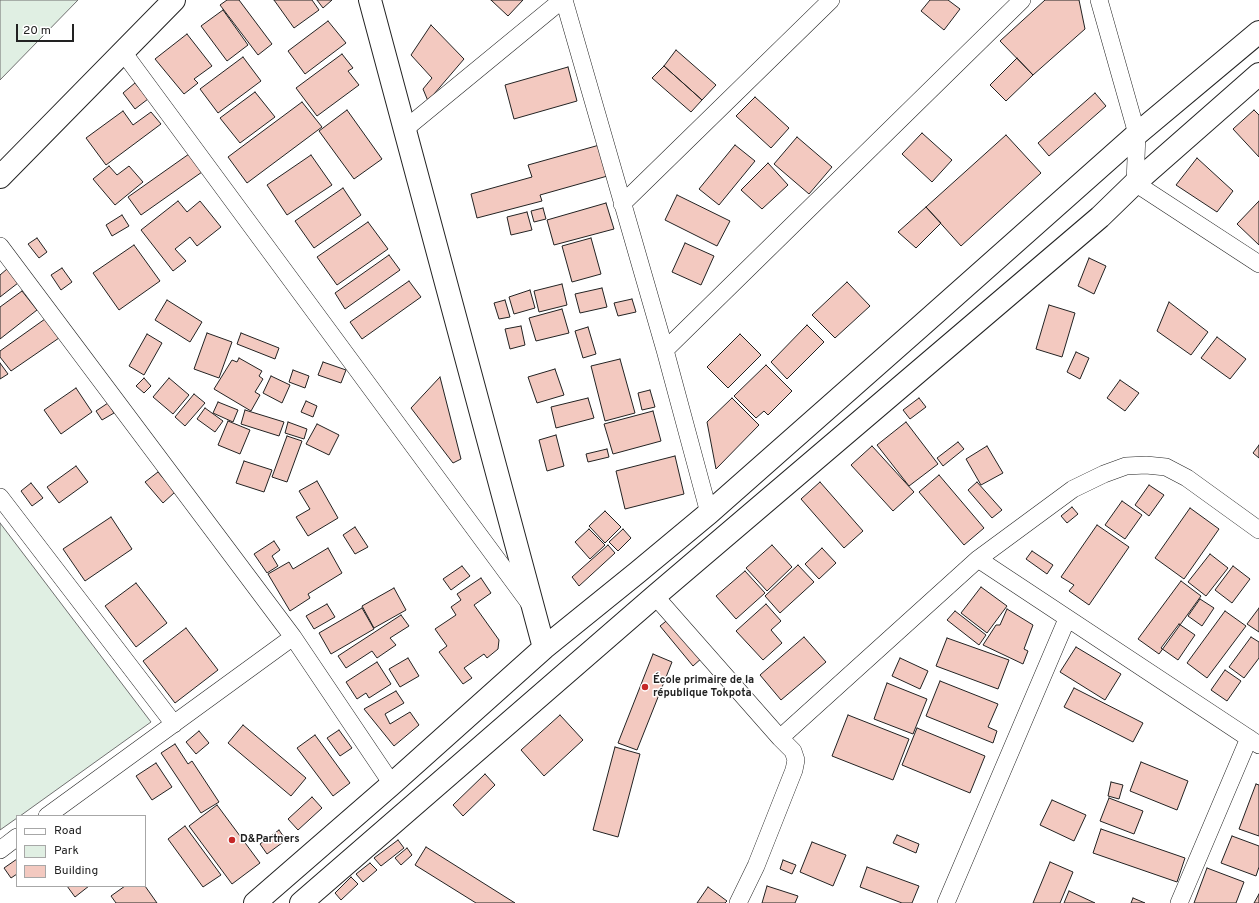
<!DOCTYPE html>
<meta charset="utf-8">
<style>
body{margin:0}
#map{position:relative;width:1259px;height:903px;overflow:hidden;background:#fff;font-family:Overpass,sans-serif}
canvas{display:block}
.legend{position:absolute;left:16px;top:815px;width:130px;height:72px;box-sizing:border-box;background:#fff;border:1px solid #a7a7a7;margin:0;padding:5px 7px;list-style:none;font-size:12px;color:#222}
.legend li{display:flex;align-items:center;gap:8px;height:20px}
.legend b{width:20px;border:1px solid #a7a7a7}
.scale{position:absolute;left:16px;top:24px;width:58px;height:18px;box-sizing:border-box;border:2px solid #222;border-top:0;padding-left:5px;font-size:12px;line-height:14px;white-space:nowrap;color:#222;-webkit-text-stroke:3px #fff;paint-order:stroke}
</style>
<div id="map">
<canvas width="1259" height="903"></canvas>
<ul class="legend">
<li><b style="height:5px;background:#fff"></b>Road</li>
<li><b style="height:11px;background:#e0efe3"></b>Park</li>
<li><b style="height:11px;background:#f3c9c0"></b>Building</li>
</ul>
<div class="scale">20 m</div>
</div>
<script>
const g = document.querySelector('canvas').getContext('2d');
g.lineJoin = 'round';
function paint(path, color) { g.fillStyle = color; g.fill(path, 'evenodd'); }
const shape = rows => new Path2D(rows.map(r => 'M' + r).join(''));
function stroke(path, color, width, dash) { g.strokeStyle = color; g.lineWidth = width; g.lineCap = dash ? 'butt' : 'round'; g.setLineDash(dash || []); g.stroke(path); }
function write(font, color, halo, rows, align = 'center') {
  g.font = font + ' Overpass,sans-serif'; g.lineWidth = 3; g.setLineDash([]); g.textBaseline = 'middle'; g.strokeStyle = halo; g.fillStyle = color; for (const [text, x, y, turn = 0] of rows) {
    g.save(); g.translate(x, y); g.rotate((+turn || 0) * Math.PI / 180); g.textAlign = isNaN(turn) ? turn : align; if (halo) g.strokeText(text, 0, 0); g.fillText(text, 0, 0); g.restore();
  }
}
const green = shape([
 [0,0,78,0,0,80,0,0],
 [0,523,151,722,20,816,17,816,17,818,0,830,0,523]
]);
const building = shape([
 [227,0,239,0,272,44,258,55,220,5,227,0],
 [274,0,312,0,319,10,294,28,274,0],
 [317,0,332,0,323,8,317,0],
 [491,0,523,0,508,16,491,0],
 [930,0,948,0,960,9,944,30,921,11,930,0],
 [1045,0,1079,0,1085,29,1033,75,1000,41,1045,0],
 [223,10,248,45,227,61,201,26,223,10],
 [328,21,346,43,305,74,288,51,328,21],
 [431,25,464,59,428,101,423,89,432,78,411,55,431,25],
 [187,34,212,66,194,79,198,83,184,94,155,59,187,34],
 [676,50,716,85,702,100,664,66,676,50],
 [342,54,353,68,348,71,359,85,317,116,296,88,342,54],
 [243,57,261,81,218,113,200,89,243,57],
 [1017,58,1033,75,1006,101,990,85,1017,58],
 [664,66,702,100,691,112,652,78,664,66],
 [568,67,577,101,514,119,505,85,568,67],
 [135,83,148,99,135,109,123,93,135,83],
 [255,92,275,117,240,143,220,118,255,92],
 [1095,93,1106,106,1049,156,1038,143,1095,93],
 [755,97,789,128,771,148,736,116,755,97],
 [302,102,322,127,247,183,228,157,302,102],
 [347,110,382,159,354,179,319,131,347,110],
 [1254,110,1259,115,1259,157,1233,129,1254,110],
 [123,111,133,125,151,112,161,124,106,165,86,138,123,111],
 [922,133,952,160,932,182,902,154,922,133],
 [1006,135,1041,173,961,246,926,207,1006,135],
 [797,137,832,167,809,194,774,164,797,137],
 [603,144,611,175,540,195,542,201,477,218,471,194,532,177,528,165,603,144],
 [735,145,755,161,719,205,699,189,735,145],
 [189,154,202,172,141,215,128,197,189,154],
 [311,155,332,185,287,215,267,185,311,155],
 [1197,158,1233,191,1217,212,1176,185,1197,158],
 [768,163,788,185,762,209,741,190,768,163],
 [109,166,117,175,129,166,143,182,115,205,93,179,109,166],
 [343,188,361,215,314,248,295,221,343,188],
 [677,195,730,221,717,246,665,220,677,195],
 [178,201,187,212,200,201,221,227,197,246,190,237,175,249,186,261,173,271,141,230,178,201],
 [1259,201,1259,245,1237,224,1259,201],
 [606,203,614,229,554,245,547,220,606,203],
 [926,207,941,223,916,248,898,232,926,207],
 [543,208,546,219,534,222,531,211,543,208],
 [527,212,532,230,511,235,507,217,527,212],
 [122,215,129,226,112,236,106,225,122,215],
 [368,222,388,249,337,285,317,257,368,222],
 [37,238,47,252,39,258,28,244,37,238],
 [591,238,601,274,572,282,562,246,591,238],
 [685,243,714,256,701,285,672,272,685,243],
 [134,245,160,281,119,310,93,273,134,245],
 [389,255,400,270,345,309,335,293,389,255],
 [1089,258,1106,266,1094,294,1078,286,1089,258],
 [62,268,72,282,61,290,51,275,62,268],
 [7,269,18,283,0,297,0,275,7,269],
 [409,281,421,297,362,339,350,322,409,281],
 [847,282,870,306,835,338,812,315,847,282],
 [562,284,567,305,539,312,534,291,562,284],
 [602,288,607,307,580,313,575,294,602,288],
 [530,290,535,308,514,314,509,297,530,290],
 [22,291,37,310,0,339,0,307,22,291],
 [632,299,636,312,618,316,614,303,632,299],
 [167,300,202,322,190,342,155,320,167,300],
 [505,300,510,317,499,319,494,303,505,300],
 [1169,302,1208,332,1191,355,1157,331,1169,302],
 [1049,305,1075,313,1062,357,1036,349,1049,305],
 [562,309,569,333,536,341,529,318,562,309],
 [45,319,59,338,11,371,0,357,0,351,45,319],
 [807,325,824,342,787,379,771,362,807,325],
 [521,326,525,345,510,349,505,329,521,326],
 [588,327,596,354,583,358,575,331,588,327],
 [207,333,232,342,219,378,194,369,207,333],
 [241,333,279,348,275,359,237,344,241,333],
 [147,334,162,343,144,375,129,366,147,334],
 [740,334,761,355,728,388,707,367,740,334],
 [1217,337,1246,359,1230,379,1201,358,1217,337],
 [1076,352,1089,358,1080,379,1067,372,1076,352],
 [239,358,262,371,259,376,263,379,255,392,260,395,251,411,214,389,232,360,237,362,239,358],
 [620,359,635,413,605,421,591,366,620,359],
 [323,362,346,370,341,383,318,375,323,362],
 [0,363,8,374,0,379,0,363],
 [766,365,792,391,768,415,764,411,756,418,734,396,766,365],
 [555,369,564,395,537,403,528,377,555,369],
 [293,370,309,376,305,388,289,382,293,370],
 [271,376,290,385,282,403,263,393,271,376],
 [440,377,461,459,453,463,411,408,440,377],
 [144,378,151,386,144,393,136,386,144,378],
 [169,378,189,395,173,414,153,397,169,378],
 [1120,380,1139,393,1125,411,1107,398,1120,380],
 [76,388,92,412,61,434,44,410,76,388],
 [650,390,655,407,642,410,638,393,650,390],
 [194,394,205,403,185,426,175,417,194,394],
 [588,398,594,418,556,428,551,407,588,398],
 [732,398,759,425,716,469,707,422,732,398],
 [919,398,926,407,910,419,903,410,919,398],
 [306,401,317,406,313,417,301,412,306,401],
 [218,402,238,410,233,422,213,413,218,402],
 [108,403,114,413,102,420,96,411,108,403],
 [205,408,223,421,215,432,197,419,205,408],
 [245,410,284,422,279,436,241,424,245,410],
 [653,411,661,441,613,454,604,424,653,411],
 [228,421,250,430,240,454,218,445,228,421],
 [288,422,307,429,304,439,285,433,288,422],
 [906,422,938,464,909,486,877,445,906,422],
 [317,424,339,435,329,455,306,444,317,424],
 [556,435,564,466,547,471,539,440,556,435],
 [287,436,302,441,287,482,272,477,287,436],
 [958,442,964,449,943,466,937,458,958,442],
 [1259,445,1259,458,1253,453,1259,445],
 [872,446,914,492,893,511,851,465,872,446],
 [987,446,1003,473,981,485,966,459,987,446],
 [607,449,609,457,588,462,586,454,607,449],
 [675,456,684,494,625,509,616,471,675,456],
 [244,461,272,470,264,492,236,483,244,461],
 [76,466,88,482,59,503,47,487,76,466],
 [158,472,175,492,163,503,145,482,158,472],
 [939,475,984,528,964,545,919,492,939,475],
 [317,481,338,518,308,536,296,517,310,509,299,491,317,481],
 [820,482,863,531,844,548,801,499,820,482],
 [977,482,1002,510,992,518,968,490,977,482],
 [31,483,43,498,32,506,21,491,31,483],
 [1149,485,1164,495,1149,516,1135,505,1149,485],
 [1122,501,1142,515,1125,539,1105,525,1122,501],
 [1072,507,1078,514,1067,523,1061,516,1072,507],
 [1190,508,1219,529,1184,579,1155,558,1190,508],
 [605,511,621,527,605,543,589,526,605,511],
 [111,517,132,549,85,581,63,549,111,517],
 [1097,525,1129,547,1089,605,1069,591,1074,585,1061,577,1097,525],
 [355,527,368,547,355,554,343,535,355,527],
 [589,529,605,545,590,559,575,542,589,529],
 [623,529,631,538,618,551,609,542,623,529],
 [274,541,280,550,272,556,278,566,267,573,254,554,274,541],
 [608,545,615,553,579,586,572,577,608,545],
 [772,545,792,567,767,591,746,568,772,545],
 [328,548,342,573,308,594,310,598,290,611,268,574,289,562,293,569,328,548],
 [822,548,836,563,819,579,805,564,822,548],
 [1032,551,1053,565,1047,574,1026,559,1032,551],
 [1210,554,1228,568,1206,596,1188,582,1210,554],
 [798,565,814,582,780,613,765,596,798,565],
 [462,566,470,576,451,590,443,579,462,566],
 [1233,566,1250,579,1232,603,1215,590,1233,566],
 [745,571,765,593,736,619,716,596,745,571],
 [481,578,491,593,474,605,499,640,498,649,487,658,484,654,464,668,472,678,463,684,439,652,447,646,435,629,456,615,451,607,461,600,457,594,481,578],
 [1181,581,1201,596,1159,654,1138,639,1181,581],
 [136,583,167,623,136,647,105,606,136,583],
 [981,587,1007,606,987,633,961,613,981,587],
 [394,588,406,610,374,628,362,606,394,588],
 [1200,599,1214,608,1202,626,1188,616,1200,599],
 [327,604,335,617,314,629,306,616,327,604],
 [766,604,781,621,771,630,782,643,763,660,736,631,766,604],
 [362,608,374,629,331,654,319,633,362,608],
 [1259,608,1259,632,1247,624,1259,608],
 [1007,609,1033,625,1024,649,1028,651,1023,664,983,645,996,625,1000,625,1007,609],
 [955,611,986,635,979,645,947,620,955,611],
 [1225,611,1246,626,1207,678,1187,663,1225,611],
 [401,615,409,626,390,638,396,645,377,658,372,651,346,668,338,656,401,615],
 [670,618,703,657,693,666,660,626,670,618],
 [1179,624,1195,635,1178,660,1161,648,1179,624],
 [186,628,218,670,175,703,143,661,186,628],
 [804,637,826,662,781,700,760,675,804,637],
 [1251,637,1259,642,1259,658,1244,678,1229,667,1251,637],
 [947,638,1009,660,998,689,936,666,947,638],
 [1076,647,1121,674,1105,700,1060,672,1076,647],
 [653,654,672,662,637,750,618,743,653,654],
 [408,658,419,676,400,687,389,669,408,658],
 [900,658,928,671,920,689,892,676,900,658],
 [377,662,391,684,369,698,366,693,357,699,346,682,377,662],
 [1225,670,1241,681,1227,701,1211,690,1225,670],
 [940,681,998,704,988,727,997,731,993,743,926,716,940,681],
 [887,683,927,699,913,734,874,719,887,683],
 [1074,688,1143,723,1133,742,1064,707,1074,688],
 [396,691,404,703,385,714,390,724,410,712,419,725,394,746,364,709,396,691],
 [560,715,583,740,544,776,521,750,560,715],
 [848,715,909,739,893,780,832,756,848,715],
 [243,725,306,778,291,796,228,743,243,725],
 [917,728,985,756,970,793,902,765,917,728],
 [339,730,352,748,340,756,327,738,339,730],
 [199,731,209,743,196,754,186,742,199,731],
 [315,735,350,783,333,796,297,748,315,735],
 [175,744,188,764,192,761,219,802,201,813,161,753,175,744],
 [615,747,640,754,618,837,593,830,615,747],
 [1141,762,1188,781,1177,810,1130,791,1141,762],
 [156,763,172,787,152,800,136,776,156,763],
 [485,774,495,785,463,816,453,805,485,774],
 [1111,782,1123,785,1119,799,1108,796,1111,782],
 [1256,784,1259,785,1259,836,1239,829,1256,784],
 [312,797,322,808,298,830,288,819,312,797],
 [1109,798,1143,811,1134,834,1100,821,1109,798],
 [1052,800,1086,815,1074,841,1040,825,1052,800],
 [217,805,260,863,232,884,189,826,217,805],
 [185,826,221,875,203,887,168,839,185,826],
 [1101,829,1185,858,1177,882,1093,853,1101,829],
 [279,830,286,840,267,854,260,844,279,830],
 [897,835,919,844,916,853,893,843,897,835],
 [1232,836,1259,846,1259,867,1256,876,1221,863,1232,836],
 [398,840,404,848,381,866,374,858,398,840],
 [812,842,846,855,833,886,800,872,812,842],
 [426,847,515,903,476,903,415,865,426,847],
 [407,848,412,855,401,865,395,858,407,848],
 [17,859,17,874,11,878,4,868,17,859],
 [783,860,796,865,792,874,780,869,783,860],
 [1050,862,1073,872,1060,903,1033,903,1050,862],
 [370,863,377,870,363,882,356,874,370,863],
 [867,867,919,886,912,903,902,903,860,887,867,867],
 [1207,868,1244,882,1236,903,1194,903,1207,868],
 [351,877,358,884,341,900,335,893,351,877],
 [67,886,89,886,75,897,67,886],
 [125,886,145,886,157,903,116,903,111,896,125,886],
 [767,886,798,896,795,903,762,903,767,886],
 [708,887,727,901,725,903,697,903,708,887],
 [1069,891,1095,903,1064,903,1069,891],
 [1259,894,1259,903,1254,903,1259,894],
 [1133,898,1145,903,1131,903,1133,898]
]);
const street = shape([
 [564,0,665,350,709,513],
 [1099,0,1137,134,1135,183,1259,264],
 [123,52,530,604],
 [405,129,562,0],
 [622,204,831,0],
 [0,246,293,637,392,784],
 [665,350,1022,0],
 [0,497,174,724],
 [978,559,1259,745],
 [655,596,780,738],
 [47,816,293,637],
 [0,850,17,837],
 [738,903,756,866,794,770,796,760,793,751,780,738,978,559,1073,489,1104,474,1126,466,1146,465,1166,467,1187,478,1259,530],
 [946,903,1067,619],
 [1179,903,1249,738]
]);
const secondary = shape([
 [370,0,544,648],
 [0,177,174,0],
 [255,903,392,784,544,648,638,572,709,513,922,325,1137,134,1259,32],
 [301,903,655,596,1100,217,1135,183,1259,74]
]);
const markers = [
 [645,687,4,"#c62828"],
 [232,840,4,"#c62828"]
];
const poiNames = [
 ["École primaire de la",653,681],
 ["république Tokpota",653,694],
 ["D&Partners",240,840]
];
paint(green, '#e0efe3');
stroke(green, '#6f6f6f', 1);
paint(building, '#f3c9c0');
stroke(building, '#222', 1);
stroke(street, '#222', 18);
stroke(secondary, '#222', 24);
stroke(street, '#fff', 17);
stroke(secondary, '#fff', 22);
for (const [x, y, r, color] of markers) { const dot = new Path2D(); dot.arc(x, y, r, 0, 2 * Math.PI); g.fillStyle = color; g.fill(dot); stroke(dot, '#fff', 1.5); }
write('bold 11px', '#222', '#fff', poiNames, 'left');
</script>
